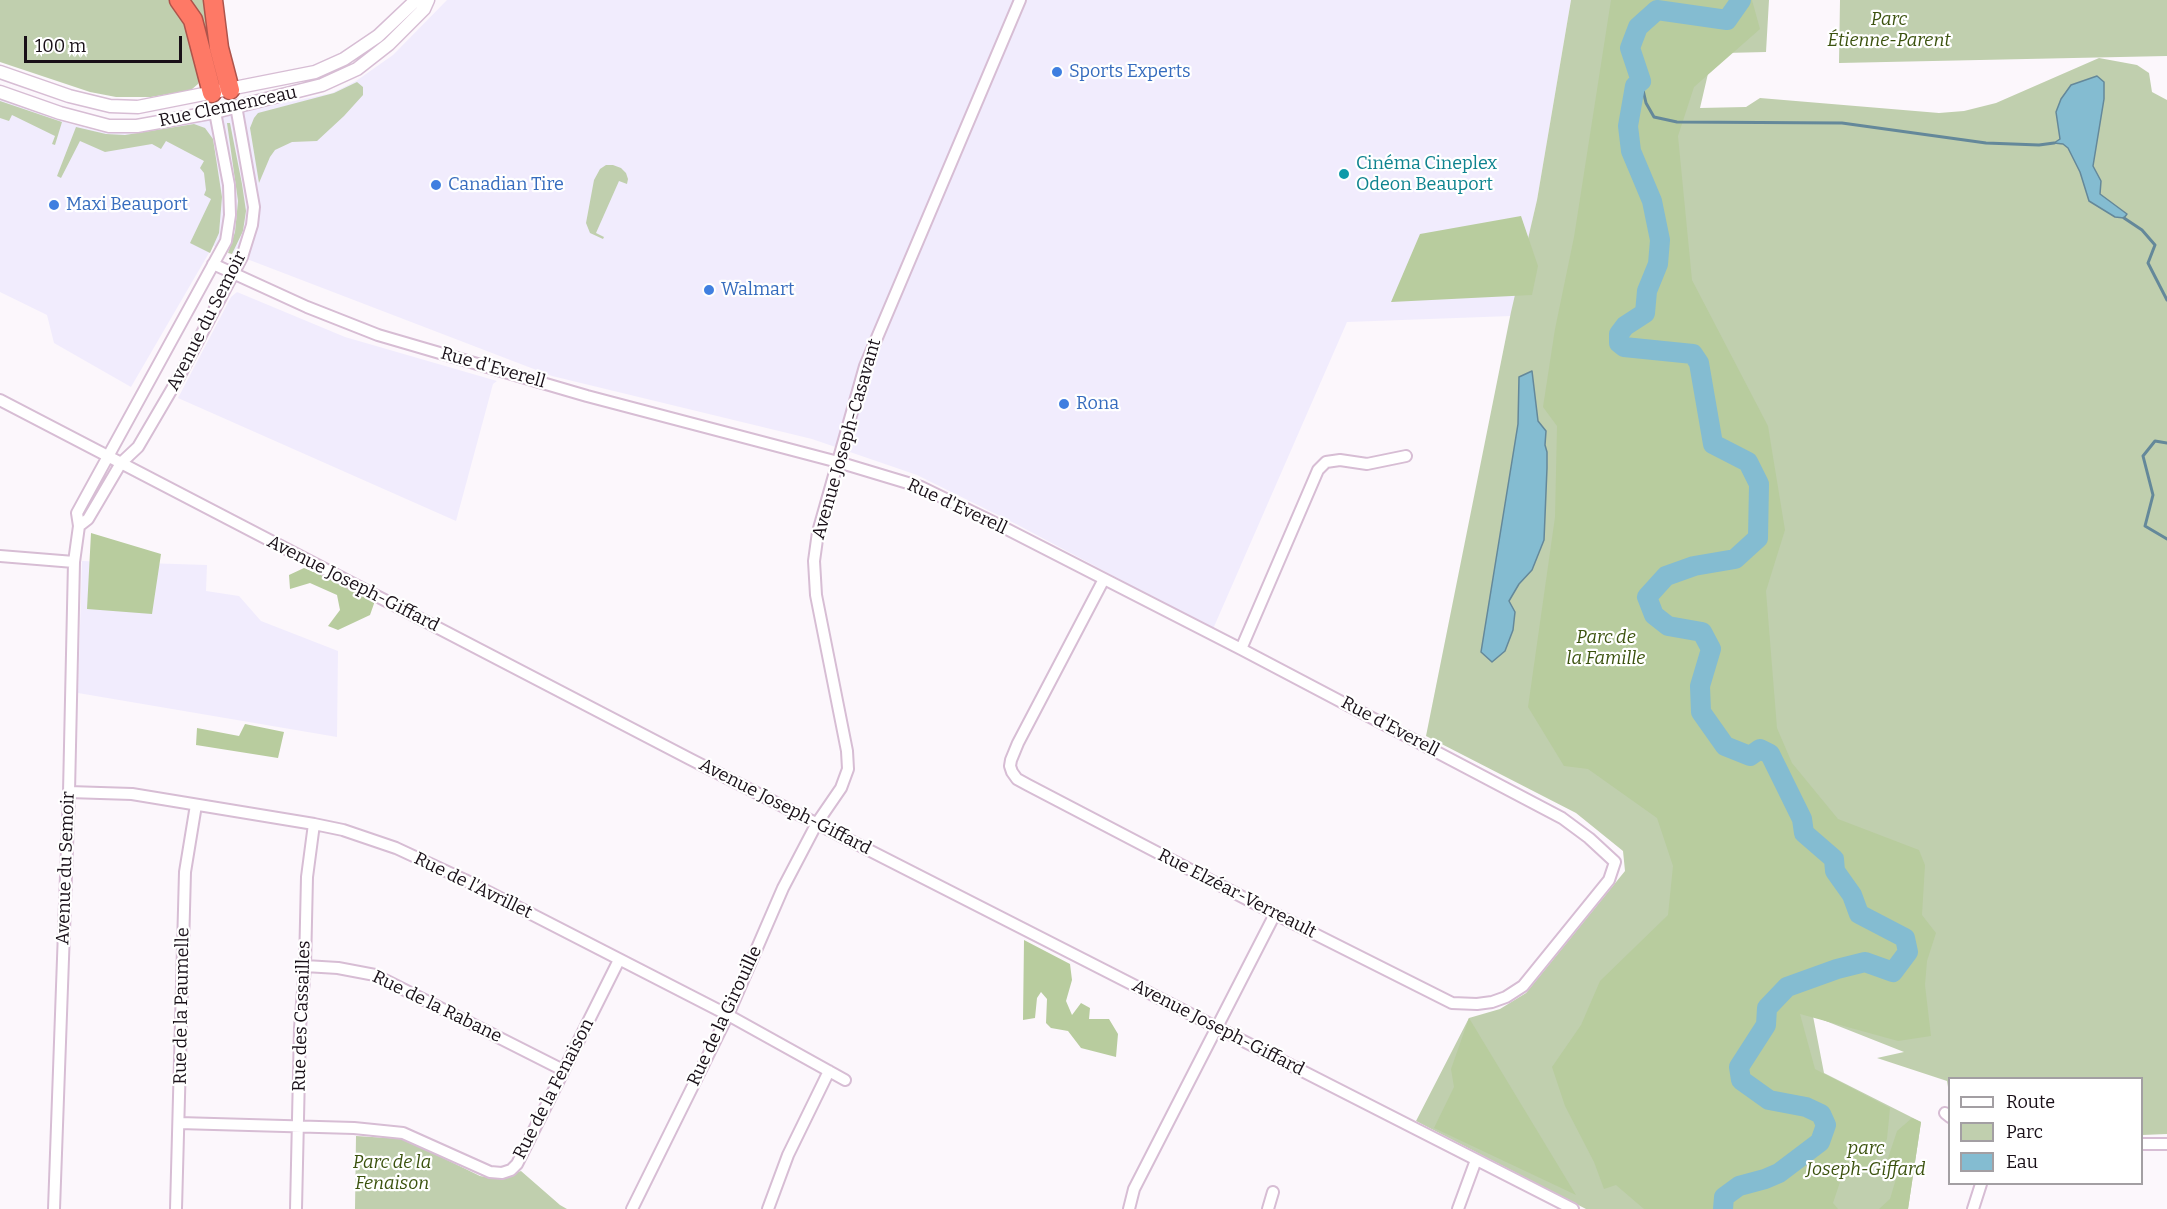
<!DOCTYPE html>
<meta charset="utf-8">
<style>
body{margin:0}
#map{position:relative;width:2167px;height:1209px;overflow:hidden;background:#fcf7fc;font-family:Bitter,serif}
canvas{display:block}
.legend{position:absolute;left:1948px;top:1077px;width:195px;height:108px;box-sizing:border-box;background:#fff;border:2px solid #a39fa3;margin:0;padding:8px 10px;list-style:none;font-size:18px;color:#191018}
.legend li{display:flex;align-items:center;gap:12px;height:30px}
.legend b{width:30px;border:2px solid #a39fa3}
.scale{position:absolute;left:24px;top:36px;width:158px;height:27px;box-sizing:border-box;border:3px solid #191018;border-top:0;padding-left:8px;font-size:18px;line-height:21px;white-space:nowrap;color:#191018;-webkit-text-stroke:4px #fff;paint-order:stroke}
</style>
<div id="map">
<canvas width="2167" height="1209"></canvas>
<ul class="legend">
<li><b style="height:8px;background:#fff"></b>Route</li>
<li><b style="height:16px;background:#c0cfae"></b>Parc</li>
<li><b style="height:16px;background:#84bcd1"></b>Eau</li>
</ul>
<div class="scale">100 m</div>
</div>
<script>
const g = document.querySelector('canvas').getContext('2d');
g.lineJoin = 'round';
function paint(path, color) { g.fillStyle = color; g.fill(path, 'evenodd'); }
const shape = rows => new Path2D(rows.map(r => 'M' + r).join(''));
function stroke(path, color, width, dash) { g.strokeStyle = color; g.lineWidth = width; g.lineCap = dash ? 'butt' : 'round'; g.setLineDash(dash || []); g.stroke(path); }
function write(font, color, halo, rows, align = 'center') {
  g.font = font + ' Bitter,serif'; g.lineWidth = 4.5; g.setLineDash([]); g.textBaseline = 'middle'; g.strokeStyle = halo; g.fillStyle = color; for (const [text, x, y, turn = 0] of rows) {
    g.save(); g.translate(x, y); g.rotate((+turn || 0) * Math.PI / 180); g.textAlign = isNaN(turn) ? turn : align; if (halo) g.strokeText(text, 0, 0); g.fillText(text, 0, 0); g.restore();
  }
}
const commercial = shape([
 [447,0,1571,0,1537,200,1511,316,1347,322,1213,629,1016,524,917,475,812,439,552,376,213,246,131,387,54,343,47,315,0,292,0,99,71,124,102,132,124,132,256,109,332,93,356,81,393,55],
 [237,292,345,337,497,381,493,384,456,521,178,398,231,297],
 [82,561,207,565,206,591,239,596,261,621,338,651,337,737,78,693]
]);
const green = shape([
 [0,0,171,0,188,22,200,77,198,84,191,90,151,97,116,97,90,92,0,62],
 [188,0,206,0,217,60,213,60],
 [1571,0,1769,0,1766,52,1725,53,1710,65,1700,108,1746,107,1760,98,1939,113,1964,111,1996,103,2099,58,2137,65,2149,73,2152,92,2167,100,2167,1134,2142,1135,2142,1078,1950,1078,1949,1093,1947,1081,1877,1058,1904,1052,1813,1016,1824,1073,1921,1122,1908,1209,1586,1209,1416,1121,1469,1018,1500,1009,1526,993,1625,871,1623,851,1576,813,1426,736,1511,312,1537,200],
 [1840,0,2167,0,2167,56,1839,63],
 [357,82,363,87,363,95,344,116,317,141,292,142,275,150,270,157,259,183,250,128,254,118,258,113,334,93],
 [0,101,62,122,55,145,52,144,55,136,12,115,9,121,0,118],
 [227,123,230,123,242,184,246,211,243,231,232,254,228,253,235,232,238,201],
 [194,124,205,128,213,139,222,197,219,233,210,253,190,243,211,199,204,195,206,190,204,173,200,168,204,161,166,141,161,149,152,144,105,152,80,141,61,178,57,176,76,127,106,134,125,135],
 [606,165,613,165,621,168,626,173,628,179,627,184,619,181,596,233,604,237,603,239,590,233,586,223,594,180,600,169],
 [356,1136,404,1139,480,1176,491,1178,500,1178,521,1171,560,1205,567,1209,355,1209]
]);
const forest = shape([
 [1611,0,1752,0,1760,29,1694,87,1678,136,1692,280,1768,426,1785,530,1766,591,1777,728,1792,763,1838,819,1919,850,1925,865,1922,915,1936,933,1927,961,1925,985,1931,1036,1898,1041,1800,1014,1815,1069,1890,1108,1887,1139,1876,1159,1862,1171,1840,1182,1833,1203,1838,1209,1644,1209,1616,1185,1604,1189,1594,1162,1565,1106,1552,1067,1581,1025,1600,981,1668,915,1673,866,1657,818,1588,769,1564,766,1528,707,1555,517,1557,426,1543,407,1555,329,1574,237],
 [1521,216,1538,266,1532,295,1391,302,1420,234],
 [91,533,161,554,152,614,87,609],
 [304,568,376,598,370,615,338,630,328,626,340,610,337,595,310,583,290,589,289,575],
 [245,724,284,732,278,758,196,745,197,728,239,736],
 [1024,940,1070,964,1072,980,1066,1001,1072,1015,1081,1003,1090,1008,1089,1019,1109,1019,1118,1034,1116,1057,1081,1048,1068,1031,1051,1028,1046,1023,1047,999,1041,992,1037,998,1035,1018,1023,1020],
 [1469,1018,1576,1195,1434,1128,1454,1087,1451,1069],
 [1912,1118,1921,1122,1908,1209,1879,1209,1890,1199,1898,1172,1888,1158,1897,1131]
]);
const water = shape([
 [2097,76,2104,82,2104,99,2093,166,2101,181,2100,194,2127,214,2124,218,2115,217,2089,201,2080,172,2068,148,2063,144,2054,143,2060,139,2056,112,2061,99,2071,85,2097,76],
 [1532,371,1538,421,1546,431,1545,445,1547,452,1547,468,1544,540,1532,570,1519,584,1509,601,1515,612,1513,630,1505,651,1492,662,1481,652,1518,424,1519,377,1532,371]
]);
const stream = shape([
 [1641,81,1646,103,1654,117,1677,122,1842,123,1986,143,2039,145,2054,143],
 [2124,218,2142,230,2155,245,2148,263,2167,300],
 [2167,443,2155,441,2143,456,2153,495,2145,526,2167,539]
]);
const river = shape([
 [1723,1209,1724,1197,1739,1186,1765,1179,1779,1173,1820,1142,1826,1125,1821,1114,1806,1107,1769,1100,1741,1080,1739,1067,1766,1025,1767,1008,1787,987,1837,969,1865,962,1893,972,1908,952,1905,938,1859,914,1852,895,1835,871,1834,859,1804,833,1802,819,1770,754,1760,749,1750,756,1725,746,1701,712,1700,686,1711,649,1702,632,1668,626,1654,615,1647,597,1666,576,1694,566,1735,559,1758,538,1759,484,1748,462,1713,444,1699,363,1693,354,1624,347,1619,343,1619,334,1625,326,1645,313,1647,291,1658,264,1660,240,1652,201,1631,151,1628,126,1635,86,1641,81,1630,48,1638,27,1657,10,1727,20,1741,0]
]);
const minor = shape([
 [213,264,307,307,378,335,587,396,838,462,921,487,991,521,1241,649,1562,818,1589,838,1615,862,1609,880,1523,986,1506,997,1492,1002,1477,1004,1452,1003,1275,914,1028,785,1017,779,1012,772,1010,766,1011,760,1018,743,1104,579],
 [0,400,690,759,1573,1209],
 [79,526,88,519,121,463,138,447,179,377,242,257,252,225,254,207,236,106],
 [0,556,74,562],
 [1241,649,1318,470,1326,462,1340,460,1367,464,1406,456],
 [69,792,132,794,314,824,343,830,396,848,465,880,728,1015,845,1080],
 [305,966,338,968,375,975,563,1070],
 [1945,1113,1950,1117],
 [179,1123,354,1128,403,1133,490,1172,502,1173,511,1170,517,1164,619,960],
 [2142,1144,2167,1144],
 [54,1209,69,792,74,562,79,526,77,513,226,241,230,215,229,185,215,112],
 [176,1209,185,872,196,805],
 [296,1209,300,1028,305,966,307,877,314,824],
 [632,1209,728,1015,783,888,817,823,841,788,848,769,847,751,816,595,814,561,818,532,865,366,1020,0],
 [768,1209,788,1155,829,1071],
 [1129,1209,1134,1189,1275,914],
 [1268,1209,1273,1192],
 [1458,1209,1476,1160],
 [1973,1209,1981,1184]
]);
const tertiary = shape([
 [0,72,69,96,110,106,138,107,315,72,344,59,378,36,414,2,422,0],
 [0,92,60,113,109,126,137,126,215,112,322,85,357,69,389,44,424,9,428,0]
]);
const motorway = shape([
 [179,0,193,20,212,93],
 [213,0,219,48,230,90]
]);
const markers = [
 [1057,72,6,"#3f7fe0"],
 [1344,174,6,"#0f9aa8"],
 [436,185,6,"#3f7fe0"],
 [54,205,6,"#3f7fe0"],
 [709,290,6,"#3f7fe0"],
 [1064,404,6,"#3f7fe0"]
];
const parkNames = [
 ["Parc",1889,20],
 ["Étienne-Parent",1889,41],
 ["Parc de",1606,638],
 ["la Famille",1606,659],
 ["parc",1866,1149],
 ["Joseph-Giffard",1866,1170],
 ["Parc de la",392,1163],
 ["Fenaison",392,1184]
];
const shopNames = [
 ["Sports Experts",1069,72],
 ["Canadian Tire",448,185],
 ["Maxi Beauport",66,205],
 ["Walmart",721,290],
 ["Rona",1076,404]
];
const streetNames = [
 ["Rue Clemenceau",228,107,-12],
 ["Avenue du Semoir",207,321,-63],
 ["Rue d'Everell",493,368,16],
 ["Avenue Joseph-Casavant",847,439,-74],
 ["Rue d'Everell",957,507,25],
 ["Avenue Joseph-Giffard",353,584,27],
 ["Rue d'Everell",1390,727,28],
 ["Avenue Joseph-Giffard",785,807,27],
 ["Avenue du Semoir",66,868,-88],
 ["Rue de l'Avrillet",473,886,26],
 ["Rue Elzéar-Verreault",1237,894,27],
 ["Rue de la Paumelle",182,1006,-89],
 ["Rue de la Rabane",437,1007,26],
 ["Rue des Cassailles",302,1016,-88],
 ["Rue de la Girouille",725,1016,-65],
 ["Avenue Joseph-Giffard",1218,1028,27],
 ["Rue de la Fenaison",554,1089,-63]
];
const cultureNames = [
 ["Cinéma Cineplex",1356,164],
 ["Odeon Beauport",1356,185]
];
paint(commercial, '#f1ecfd');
paint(green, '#c0cfae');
paint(forest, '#b8cc9e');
paint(water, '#84bcd1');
stroke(water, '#64889a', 1.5);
stroke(stream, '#64889a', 3);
stroke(river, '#84bcd1', 20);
stroke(minor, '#d7bdd4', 14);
stroke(tertiary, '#d7bdd4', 15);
stroke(motorway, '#ae544b', 21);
stroke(minor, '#fff', 10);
stroke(tertiary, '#fff', 12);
stroke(motorway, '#fe7966', 18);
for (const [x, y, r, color] of markers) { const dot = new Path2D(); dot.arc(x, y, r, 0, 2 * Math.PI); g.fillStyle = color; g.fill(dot); stroke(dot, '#fff', 2); }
write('italic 18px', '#3b520e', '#fff', parkNames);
write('18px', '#366cbe', '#fff', shopNames, 'left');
write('18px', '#191018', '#fff', streetNames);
write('18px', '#0d838f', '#fff', cultureNames, 'left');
</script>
